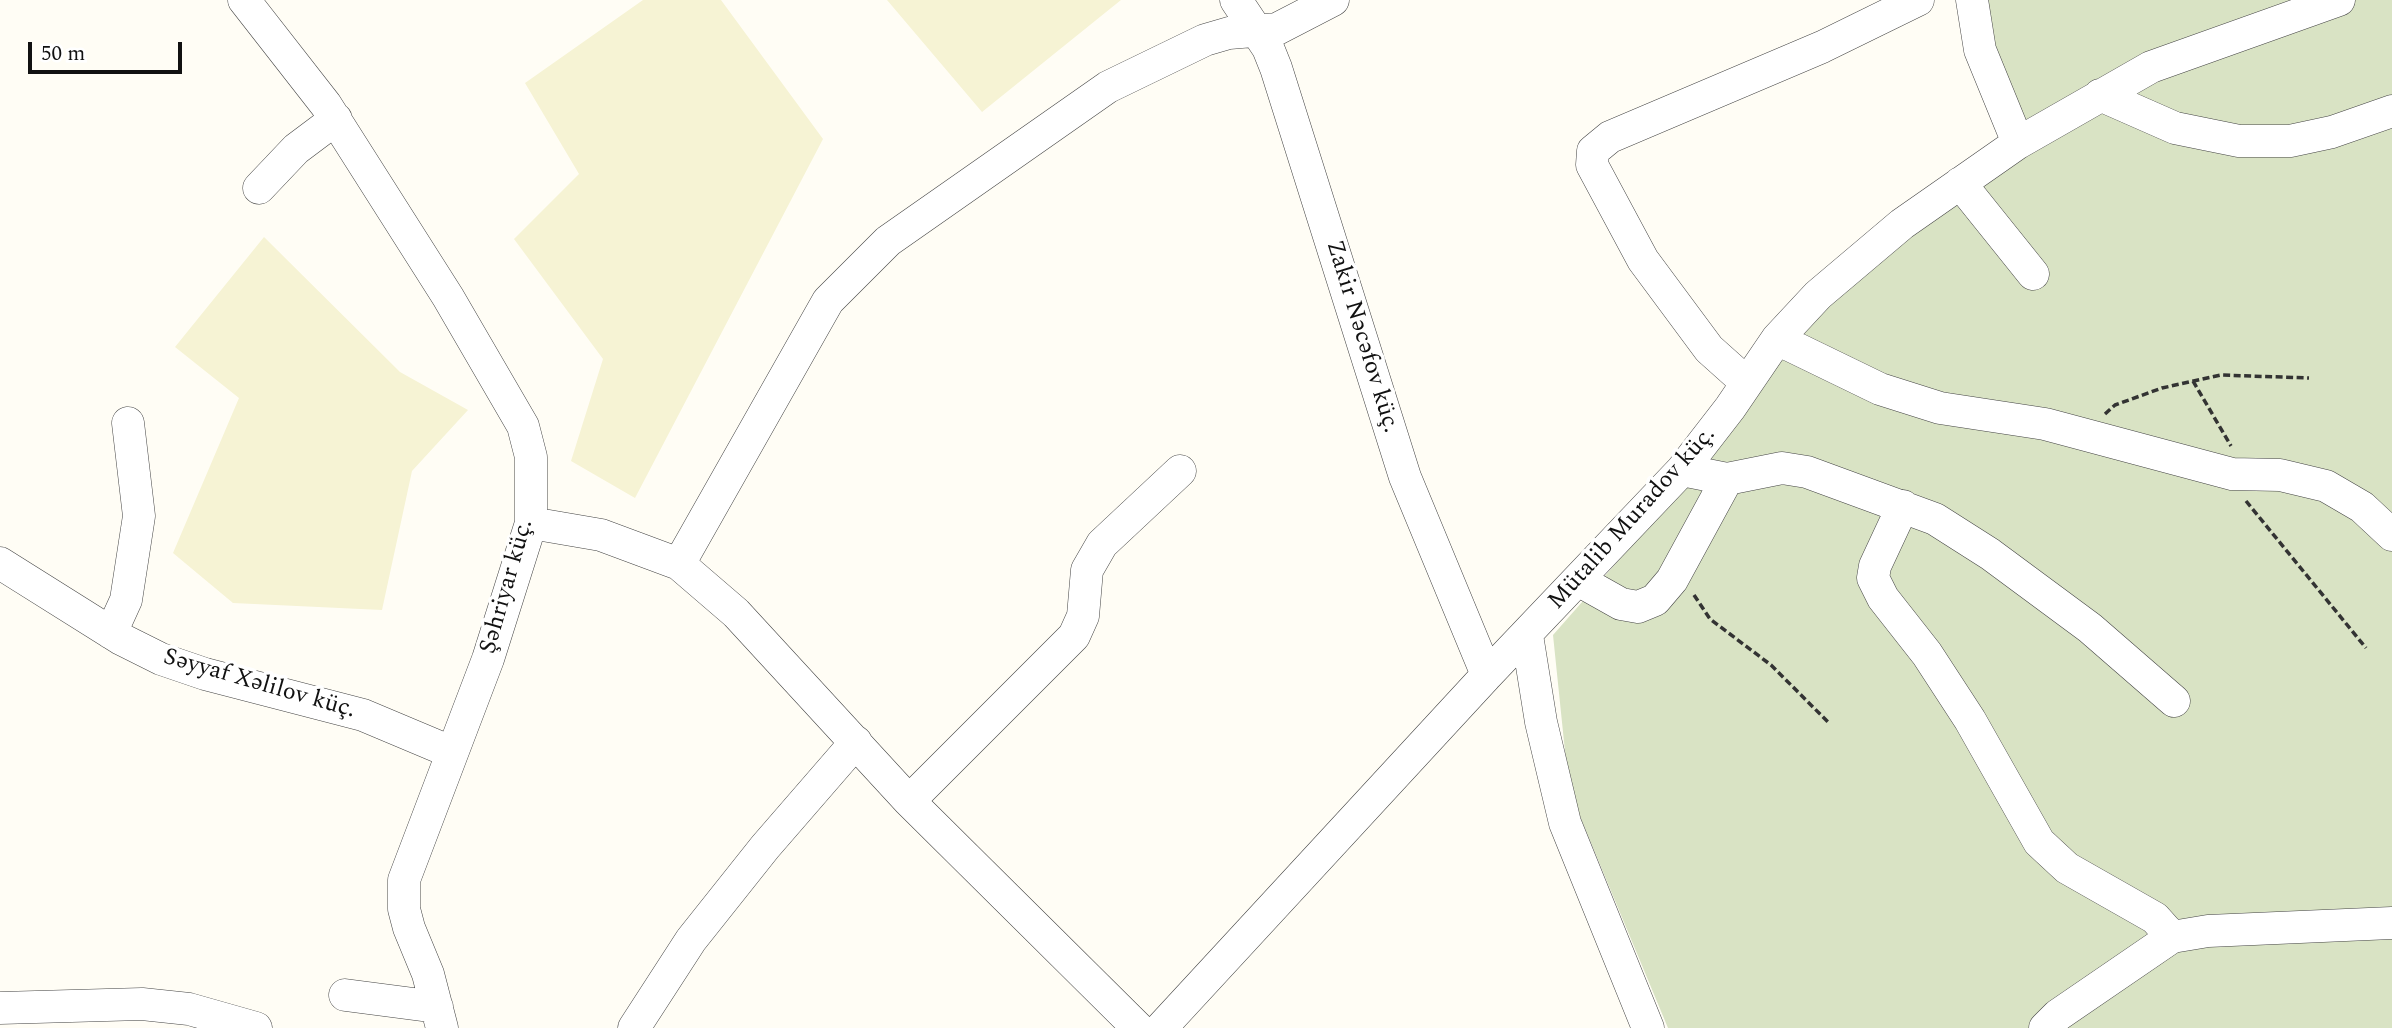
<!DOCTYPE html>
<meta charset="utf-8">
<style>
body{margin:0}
#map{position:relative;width:2392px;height:1028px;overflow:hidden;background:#fffdf5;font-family:Spectral,serif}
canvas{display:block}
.scale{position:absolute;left:28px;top:42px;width:154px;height:32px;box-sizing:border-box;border:4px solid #111;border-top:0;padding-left:9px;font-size:21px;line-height:24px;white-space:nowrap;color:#111;-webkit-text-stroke:5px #fff;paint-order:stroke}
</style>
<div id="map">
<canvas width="2392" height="1028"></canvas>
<div class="scale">50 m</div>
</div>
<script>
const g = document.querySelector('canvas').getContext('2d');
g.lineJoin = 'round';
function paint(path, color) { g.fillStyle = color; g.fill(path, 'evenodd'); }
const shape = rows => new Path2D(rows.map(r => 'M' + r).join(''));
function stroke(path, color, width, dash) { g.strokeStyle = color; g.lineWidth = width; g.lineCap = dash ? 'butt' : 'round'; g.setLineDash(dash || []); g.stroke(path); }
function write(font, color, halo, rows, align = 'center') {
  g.font = font + ' Spectral,serif'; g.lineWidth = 7; g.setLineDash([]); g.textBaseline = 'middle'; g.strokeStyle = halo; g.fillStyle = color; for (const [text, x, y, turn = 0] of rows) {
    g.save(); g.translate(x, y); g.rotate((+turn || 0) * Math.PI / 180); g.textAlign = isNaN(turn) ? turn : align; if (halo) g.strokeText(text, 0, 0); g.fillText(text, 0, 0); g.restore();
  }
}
const farmland = shape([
 [643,0,721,0,823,139,635,498,571,461,603,359,514,239,579,174,525,83],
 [887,0,1121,0,982,112],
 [264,237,400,372,468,410,412,471,382,610,233,603,173,553,239,398,175,347]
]);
const cemetery = shape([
 [1982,0,2392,0,2392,1028,1668,1028,1569,790,1553,635,1715,451,1806,327,1919,226,2032,146,1992,56]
]);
const path = shape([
 [2193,381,2231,446],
 [2105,414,2115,405,2162,388,2221,375,2309,378],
 [2246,501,2366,648],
 [1694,595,1710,619,1771,665,1829,723]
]);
const minor = shape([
 [244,0,326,105,448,297,523,426,531,457,531,523,488,659,404,880,404,909,409,928,428,974,442,1028],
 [1236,0,1268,48,1276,68,1405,477,1487,675],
 [2100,95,2175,128,2239,141,2290,141,2332,132,2392,111],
 [2018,143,2151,67,2339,0],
 [1960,183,2033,274],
 [259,188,296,149,336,119],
 [1777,339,1880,389,1940,408,2045,424,2232,474,2280,475,2326,486,2362,507,2392,535],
 [1747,383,1709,349,1643,260,1592,165,1593,151,1610,137,1822,47,1918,0],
 [1682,470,1727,479,1782,468,1807,472,1935,519,1990,554,2090,628,2174,701],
 [1903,506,1875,566,1873,578,1883,598,1927,654,1970,720,2039,842,2067,868,2155,918,2172,937],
 [531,523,601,535,679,564,736,613,909,801,1138,1028],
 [0,563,121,639,161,659,205,674,363,715,451,752],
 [679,564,828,301,888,241,1108,87,1205,40,1229,33,1277,29,1333,0],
 [1580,581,1621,604,1638,607,1655,600,1672,580,1727,479],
 [111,633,126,600,139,516,128,423],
 [1527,635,1541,722,1565,823,1648,1028],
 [909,801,1074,636,1083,616,1087,570,1102,544,1180,471],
 [345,995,437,1007],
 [0,1008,142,1004,189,1009,256,1028],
 [634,1028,691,940,765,847,856,742],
 [1161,1028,1487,675,1682,470,1730,408,1777,339,1818,295,1902,224,2018,143,1980,50,1972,0],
 [2045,1028,2058,1015,2172,937,2208,931,2392,923]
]);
const streetNames = [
 ["Zakir Nəcəfov küç.",1361,337,73],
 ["Mütalib Muradov küç.",1633,519,-48],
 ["Şəhriyar küç.",508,587,-74],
 ["Səyyaf Xəlilov küç.",259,685,16]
];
paint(farmland, '#f6f3d4');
paint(cemetery, '#d9e3c4');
stroke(minor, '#444', 33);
stroke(path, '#333', 3.5, [7, 3.5]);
stroke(minor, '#fff', 32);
write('24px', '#111', '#fff', streetNames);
</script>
